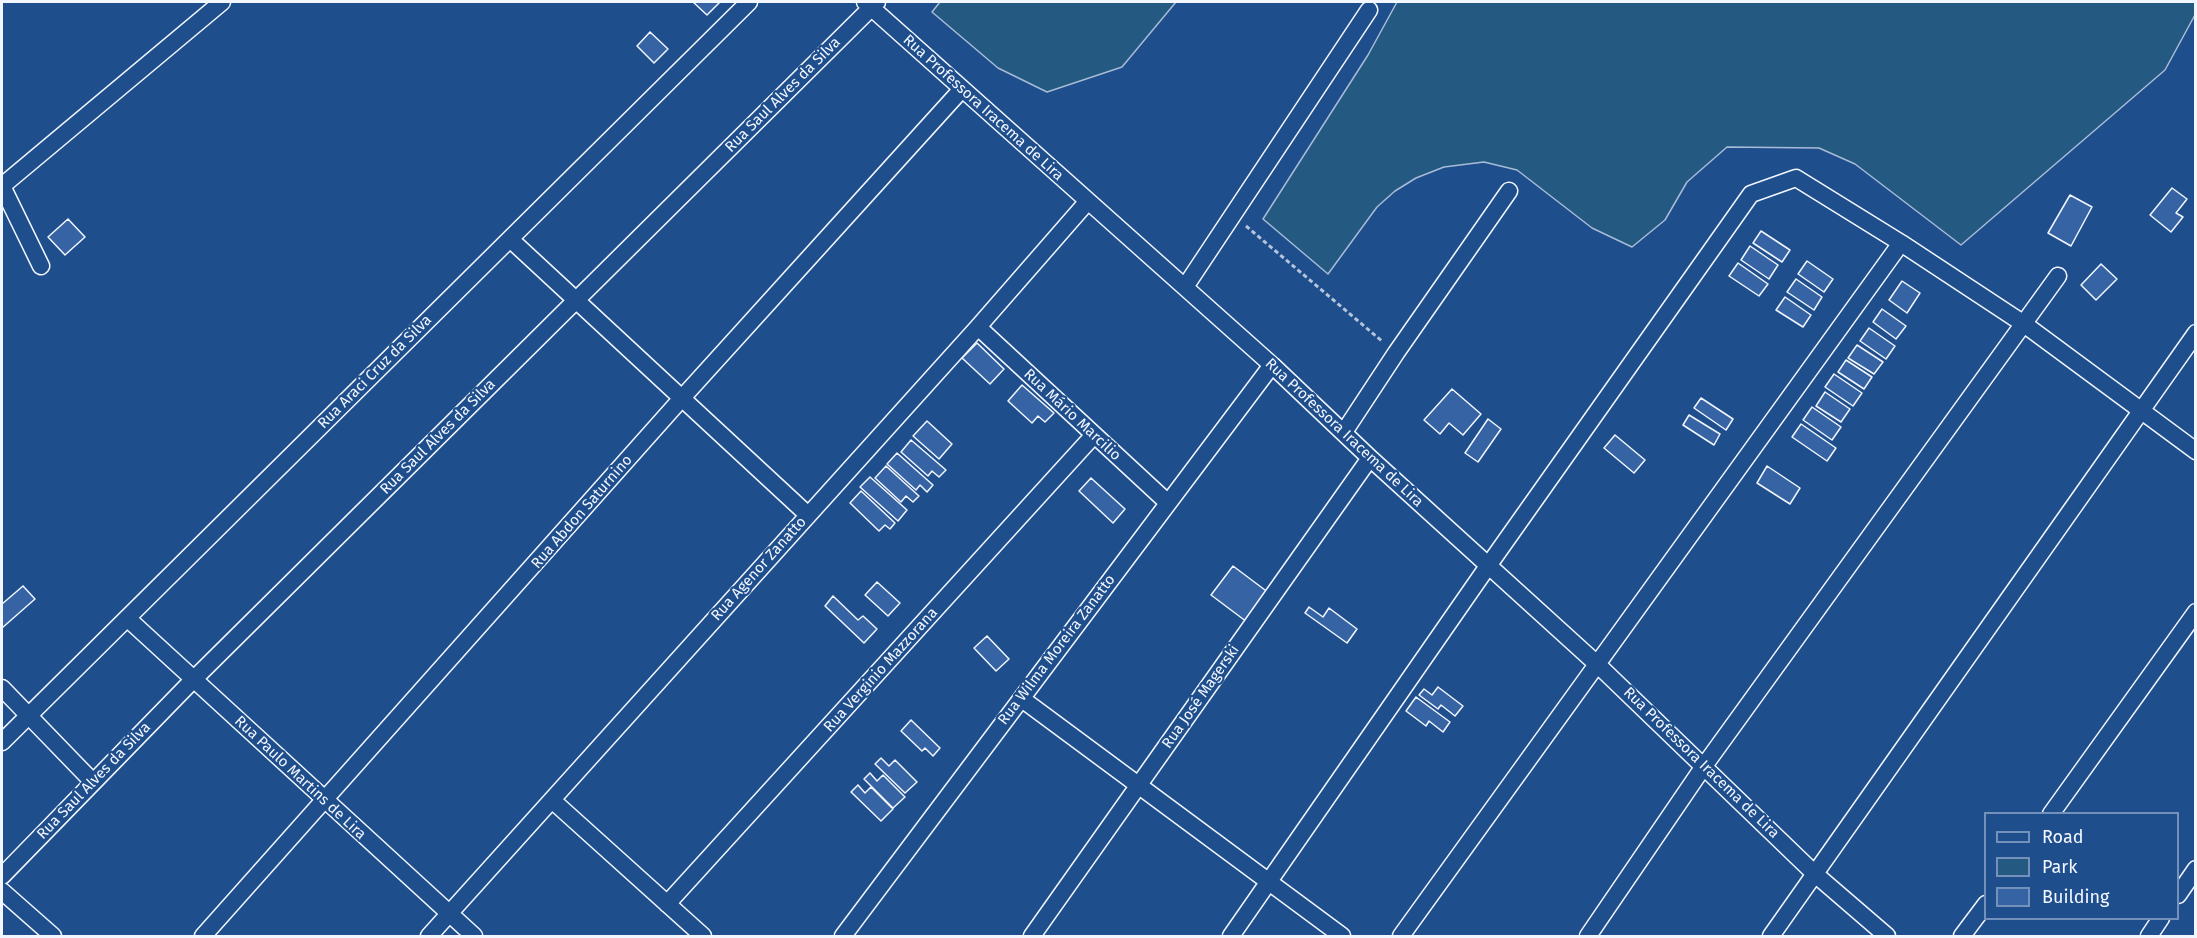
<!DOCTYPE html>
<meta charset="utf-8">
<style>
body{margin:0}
#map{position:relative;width:2197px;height:938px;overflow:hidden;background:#1f4e8c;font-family:"Fira Sans",sans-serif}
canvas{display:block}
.frame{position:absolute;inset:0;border:3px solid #f2f6ff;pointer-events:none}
.legend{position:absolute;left:1984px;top:812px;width:195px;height:108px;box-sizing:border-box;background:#1f4e8c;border:2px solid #7391ba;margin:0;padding:8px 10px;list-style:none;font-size:18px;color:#f2f6ff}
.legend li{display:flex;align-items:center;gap:12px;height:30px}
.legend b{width:30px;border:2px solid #7391ba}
</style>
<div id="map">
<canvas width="2197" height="938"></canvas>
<div class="frame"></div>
<ul class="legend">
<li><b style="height:8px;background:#1f4e8c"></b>Road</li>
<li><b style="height:16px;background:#245a82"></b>Park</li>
<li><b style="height:16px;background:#3563a3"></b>Building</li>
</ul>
</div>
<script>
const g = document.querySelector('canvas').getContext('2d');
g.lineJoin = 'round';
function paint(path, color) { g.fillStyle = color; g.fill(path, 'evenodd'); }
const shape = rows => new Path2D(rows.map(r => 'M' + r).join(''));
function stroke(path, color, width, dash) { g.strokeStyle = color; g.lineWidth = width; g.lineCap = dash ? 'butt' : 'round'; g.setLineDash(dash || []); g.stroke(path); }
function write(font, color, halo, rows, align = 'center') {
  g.font = font + ' "Fira Sans",sans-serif'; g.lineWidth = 4.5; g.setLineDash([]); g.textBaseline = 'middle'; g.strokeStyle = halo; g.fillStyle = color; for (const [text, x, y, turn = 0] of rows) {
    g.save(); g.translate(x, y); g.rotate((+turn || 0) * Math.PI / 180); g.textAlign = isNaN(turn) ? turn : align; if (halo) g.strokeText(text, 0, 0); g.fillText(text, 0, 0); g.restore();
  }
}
const green = shape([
 [940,2,1176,2,1122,67,1047,92,998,68,932,12,940,2],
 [1397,2,2195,2,2196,13,2165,70,1961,245,1855,164,1819,148,1727,147,1687,182,1665,220,1632,247,1592,228,1517,170,1484,162,1444,167,1416,178,1395,191,1377,207,1328,274,1263,219,1368,55,1397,2]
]);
const building = shape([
 [693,2,720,2,707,15,693,2],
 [650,32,668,49,654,63,637,46,650,32],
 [2172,188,2187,199,2176,213,2183,217,2171,232,2150,215,2172,188],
 [2070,195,2092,207,2071,246,2048,233,2070,195],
 [68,219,85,237,65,255,48,237,68,219],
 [1761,231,1790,250,1782,262,1753,243,1761,231],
 [1750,246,1778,265,1769,279,1741,260,1750,246],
 [1807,261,1833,279,1824,292,1798,274,1807,261],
 [1738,263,1768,284,1759,296,1729,276,1738,263],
 [2101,264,2117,279,2096,300,2081,285,2101,264],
 [1796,279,1822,297,1814,310,1787,292,1796,279],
 [1902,281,1920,293,1907,313,1889,300,1902,281],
 [1785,297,1811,315,1803,327,1776,310,1785,297],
 [1882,309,1906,326,1896,339,1873,322,1882,309],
 [1869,328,1895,346,1886,359,1860,341,1869,328],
 [977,343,1004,369,990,384,962,358,977,343],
 [1857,345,1883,362,1874,374,1848,358,1857,345],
 [1846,360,1872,377,1864,389,1838,372,1846,360],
 [1834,374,1862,393,1853,406,1825,387,1834,374],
 [1022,385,1054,413,1045,422,1038,416,1032,423,1008,401,1022,385],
 [1452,389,1481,414,1463,435,1449,423,1440,434,1424,420,1452,389],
 [1825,392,1850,409,1841,422,1816,406,1825,392],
 [1701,398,1733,419,1726,430,1694,408,1701,398],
 [1812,407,1841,427,1832,440,1803,420,1812,407],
 [1689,415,1720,434,1714,445,1683,425,1689,415],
 [1488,419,1501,429,1478,462,1465,453,1488,419],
 [927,421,952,444,939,459,913,436,927,421],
 [1801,424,1836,448,1827,461,1792,437,1801,424],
 [1615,435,1645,460,1634,473,1604,448,1615,435],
 [911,440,946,470,939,477,932,471,928,476,901,452,911,440],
 [897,453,933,485,927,492,920,485,916,490,887,464,897,453],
 [886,466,919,496,913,502,906,496,901,502,875,478,886,466],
 [1767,466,1800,488,1790,504,1757,483,1767,466],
 [870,477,907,510,898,521,860,487,870,477],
 [1091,478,1125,509,1113,523,1079,491,1091,478],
 [861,491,895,523,890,529,885,525,879,531,850,503,861,491],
 [1233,566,1269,593,1247,622,1211,595,1233,566],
 [877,582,900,603,888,616,865,595,877,582],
 [23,586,35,599,2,628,2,604,23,586],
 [833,596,858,620,863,616,877,629,864,643,825,606,833,596],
 [1309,607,1323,617,1329,608,1357,629,1347,643,1305,613,1309,607],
 [987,636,1009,659,996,671,974,648,987,636],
 [1438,687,1463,706,1455,716,1441,705,1438,709,1419,695,1424,689,1432,695,1438,687],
 [1416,697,1450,722,1443,732,1429,721,1426,726,1406,711,1416,697],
 [911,720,940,748,933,756,925,748,922,751,901,731,911,720],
 [881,758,889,766,895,760,917,782,905,793,875,764,881,758],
 [870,773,877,781,883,775,905,797,893,808,864,779,870,773],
 [858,785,865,793,871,787,893,809,881,821,851,792,858,785]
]);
const path = shape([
 [1246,226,1383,342]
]);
const street = shape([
 [865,2,1272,365,1370,458,1598,665,1815,874,1887,936],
 [2,186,222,2],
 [2,186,41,266],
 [510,239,808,515],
 [1185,287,1369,10],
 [978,327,1167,502],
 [1344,432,1396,353,1509,191],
 [127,618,474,936],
 [2,688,92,781],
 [1022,699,1342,936],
 [2,742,749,2],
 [552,800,703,936],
 [2051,814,2196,612],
 [2,876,193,680,877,2],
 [2,891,53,936],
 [2178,895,2196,869],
 [667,904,1094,435],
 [203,936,682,398,962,89],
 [429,936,978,327,1088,201],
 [843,936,1272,365],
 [1032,936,1370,458],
 [1231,936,1488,566,1751,194,1796,178,1901,243,2024,324,2196,451],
 [1401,936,1901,243],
 [1588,936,1704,766,2058,276],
 [1771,936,2196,333],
 [1962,936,1986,904],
 [2149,936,2161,918]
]);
const streetNames = [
 ["Rua Saul Alves da Silva",783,95,-45],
 ["Rua Professora Iracema de Lira",983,108,42],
 ["Rua Araci Cruz da Silva",375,372,-45],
 ["Rua Mário Marcilio",1072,415,43],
 ["Rua Professora Iracema de Lira",1344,433,43],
 ["Rua Saul Alves da Silva",438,437,-45],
 ["Rua Abdon Saturnino",582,512,-49],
 ["Rua Agenor Zanatto",759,569,-48],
 ["Rua Wilma Moreira Zanatto",1057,650,-53],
 ["Rua Verginio Mazzorana",881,670,-48],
 ["Rua José Magerski",1201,697,-55],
 ["Rua Professora Iracema de Lira",1701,763,44],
 ["Rua Paulo Martins de Lira",300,778,43],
 ["Rua Saul Alves da Silva",94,781,-46]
];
paint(green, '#245a82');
stroke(green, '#a8bbd7', 1.5);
paint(building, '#3563a3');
stroke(building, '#f2f6ff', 1.5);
stroke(street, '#f2f6ff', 19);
stroke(path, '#b3c4dc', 3, [4.5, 3]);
stroke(street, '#1f4e8c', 16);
write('15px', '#f2f6ff', '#1f4e8c', streetNames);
</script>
